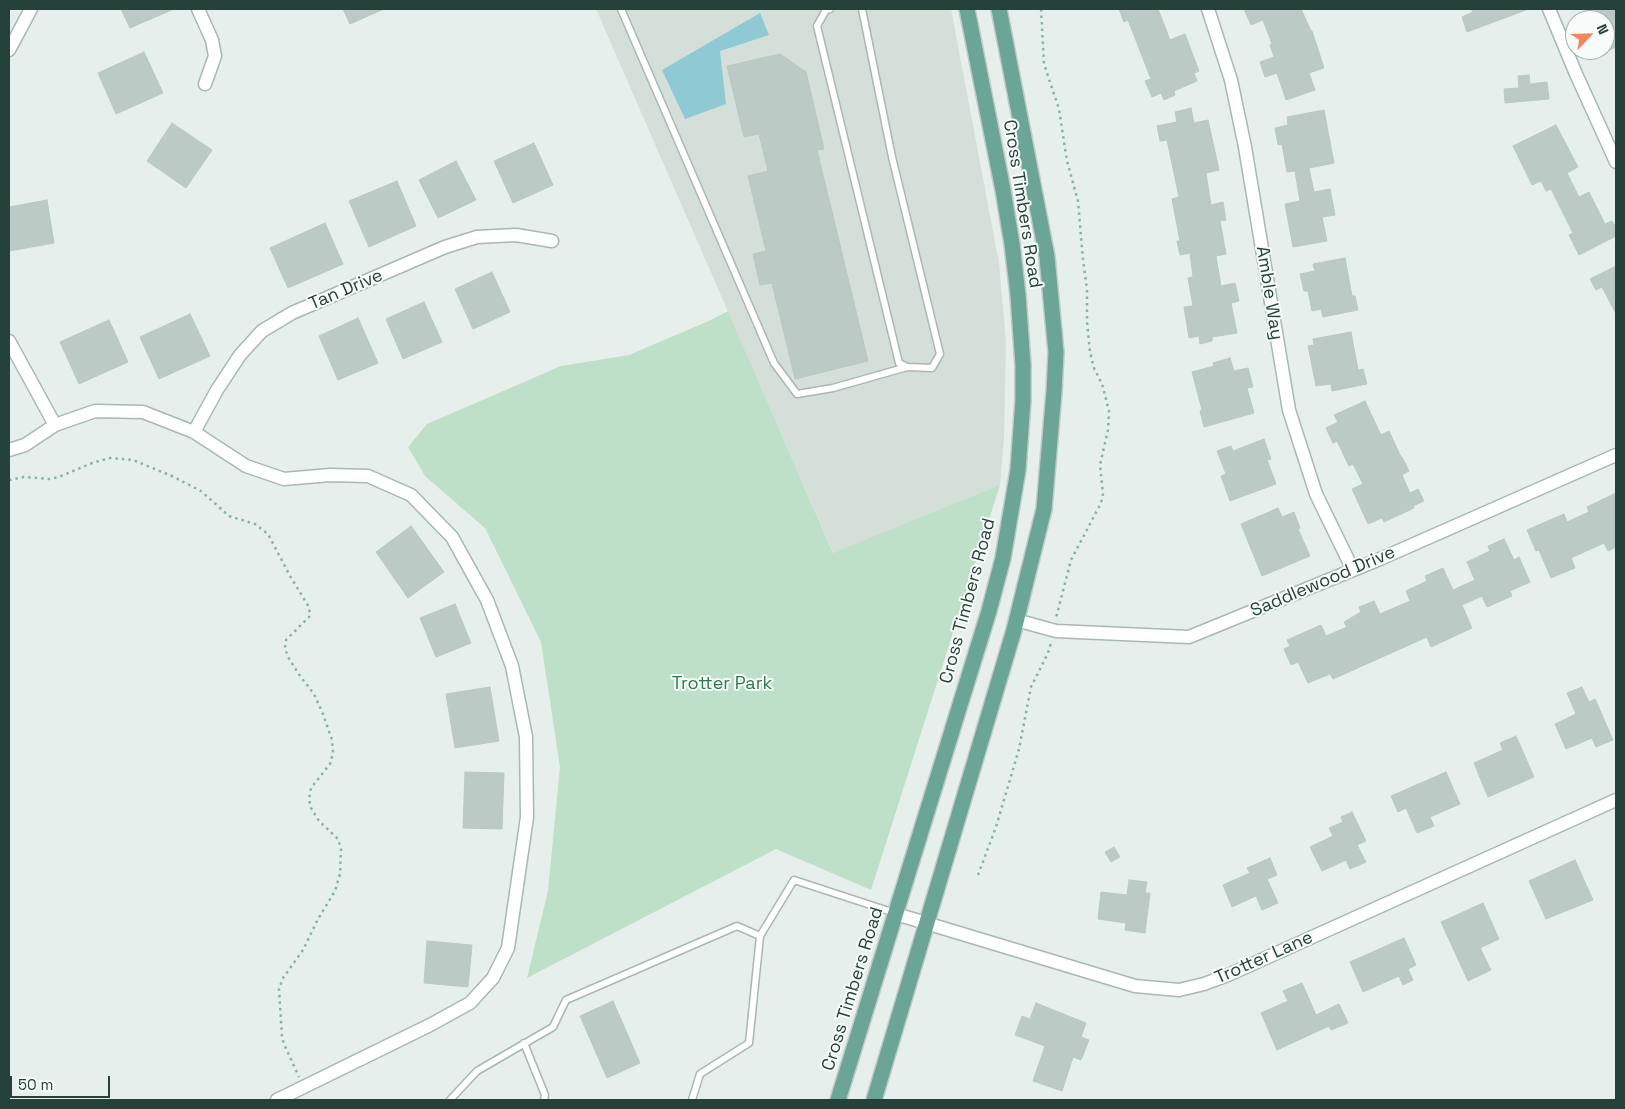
<!DOCTYPE html>
<style>
body{margin:0}
#map{position:relative;width:1625px;height:1109px;overflow:hidden;background:#e6efeb;font-family:"Space Grotesk",sans-serif}
canvas{display:block}
.frame{position:absolute;inset:0;border:10px solid #24423a;pointer-events:none}
.north{position:absolute;left:1565px;top:10px;width:50px;height:50px;box-sizing:border-box;background:#f7fbf9;border:1px solid #a3b1ad;border-radius:50%;rotate:66deg;font-size:14px;font-weight:700;line-height:20px;text-align:center;color:#24423a}
.north::after{content:'';display:block;margin:auto;width:18px;height:22px;background:#f4845f;clip-path:polygon(50% 0,100% 100%,50% 72%,0 100%)}
.scale{position:absolute;left:10px;top:1076px;width:100px;height:22px;box-sizing:border-box;border:2px solid #24423a;border-top:0;padding-left:6px;font-size:15px;line-height:18px;white-space:nowrap;color:#24423a;-webkit-text-stroke:4px #f7fbf9;paint-order:stroke}
</style>
<div id="map">
<canvas width="1625" height="1109"></canvas>
<div class="frame"></div>
<div class="north">N</div>
<div class="scale">50 m</div>
</div>
<script>
const g = document.querySelector('canvas').getContext('2d');
g.lineJoin = 'round';
function paint(path, color) { g.fillStyle = color; g.fill(path, 'evenodd'); }
const shape = rows => new Path2D(rows.map(r => 'M' + r).join(''));
function stroke(path, color, width, dash) { g.strokeStyle = color; g.lineWidth = width; g.lineCap = dash ? 'butt' : 'round'; g.setLineDash(dash || []); g.stroke(path); }
function write(font, color, halo, rows, align = 'center') {
  g.font = font + ' "Space Grotesk",sans-serif'; g.lineWidth = 4; g.setLineDash([]); g.textBaseline = 'middle'; g.strokeStyle = halo; g.fillStyle = color; for (const [text, x, y, turn = 0] of rows) {
    g.save(); g.translate(x, y); g.rotate((+turn || 0) * Math.PI / 180); g.textAlign = isNaN(turn) ? turn : align; if (halo) g.strokeText(text, 0, 0); g.fillText(text, 0, 0); g.restore();
  }
}
const built = shape([
 [596,9,951,9,999,263,1006,342,1004,438,1000,485,906,525,836,559]
]);
const green = shape([
 [728,311,833,553,1000,485,871,890,776,849,527,978,548,891,560,767,541,642,485,528,425,476,408,447,427,424,561,366,629,355,711,320]
]);
const water = shape([
 [760,13,769,35,720,51,726,104,685,119,662,70]
]);
const building = shape([
 [121,9,174,9,130,28,121,9],
 [343,9,384,9,350,24,343,9],
 [1119,9,1158,9,1170,40,1185,34,1199,71,1194,73,1197,81,1174,91,1175,95,1164,100,1161,93,1152,97,1145,81,1151,79,1128,20,1124,22,1119,9],
 [1244,9,1301,9,1311,31,1312,31,1324,68,1309,73,1315,90,1286,100,1277,73,1265,77,1260,62,1274,57,1270,45,1272,44,1263,20,1251,25,1244,9],
 [1471,9,1526,9,1526,10,1467,32,1462,17,1473,12,1471,9],
 [1595,9,1616,9,1616,47,1605,52,1605,20,1579,20,1597,12,1595,9],
 [144,52,163,93,116,114,98,73,144,52],
 [780,54,806,72,824,149,817,150,868,361,795,379,772,283,760,285,753,254,766,251,748,176,768,171,759,134,744,137,727,66,780,54],
 [1529,75,1530,84,1547,82,1549,99,1505,103,1504,89,1519,88,1518,76,1529,75],
 [1191,108,1194,123,1208,120,1219,170,1206,173,1211,205,1223,202,1226,220,1220,221,1226,254,1216,256,1221,286,1235,283,1239,301,1231,303,1237,333,1212,337,1212,341,1200,344,1199,336,1189,338,1184,307,1193,306,1188,278,1193,277,1190,253,1180,255,1177,241,1180,241,1172,199,1179,197,1167,140,1160,141,1157,126,1177,122,1175,112,1191,108],
 [1324,110,1334,163,1309,168,1314,192,1330,189,1335,215,1322,217,1327,241,1293,247,1285,204,1300,201,1295,171,1287,172,1282,144,1278,145,1275,128,1288,125,1287,117,1324,110],
 [172,123,212,150,186,188,147,161,172,123],
 [1556,125,1578,167,1567,173,1579,197,1589,192,1605,224,1612,221,1616,228,1616,236,1579,255,1569,235,1573,233,1551,189,1546,191,1541,181,1532,185,1513,146,1556,125],
 [534,143,553,185,513,203,494,161,534,143],
 [456,161,476,200,438,218,419,180,456,161],
 [397,181,416,226,369,247,349,201,397,181],
 [47,200,54,243,9,251,9,207,47,200],
 [325,223,343,264,288,288,270,248,325,223],
 [1345,258,1352,296,1355,296,1358,310,1323,317,1321,309,1312,311,1308,291,1304,291,1300,274,1315,271,1313,264,1345,258],
 [1616,266,1616,314,1602,287,1596,290,1590,279,1616,266],
 [492,272,510,312,473,329,455,289,492,272],
 [424,302,442,342,403,359,386,319,424,302],
 [190,314,210,356,159,379,140,337,190,314],
 [358,318,378,363,338,380,319,336,358,318],
 [109,320,128,362,79,384,60,342,109,320],
 [1351,332,1358,370,1363,369,1367,384,1332,391,1331,384,1316,386,1308,346,1314,345,1313,339,1351,332],
 [1230,358,1234,371,1248,368,1253,387,1247,388,1254,413,1204,427,1200,411,1202,410,1192,372,1214,366,1213,363,1230,358],
 [1365,401,1381,435,1389,431,1401,457,1402,457,1409,471,1402,475,1410,493,1418,489,1424,501,1413,506,1414,508,1384,522,1382,518,1368,524,1352,489,1363,484,1353,464,1349,466,1337,441,1333,443,1326,428,1338,422,1334,415,1365,401],
 [1264,439,1271,459,1267,460,1276,484,1230,501,1221,476,1226,474,1217,451,1231,446,1233,451,1264,439],
 [1616,493,1616,547,1608,551,1604,543,1571,558,1575,568,1551,578,1539,550,1536,551,1527,530,1564,514,1567,522,1589,512,1587,507,1616,493],
 [1278,508,1282,517,1294,512,1300,528,1298,529,1310,556,1262,576,1241,524,1278,508],
 [411,526,444,572,408,598,376,552,411,526],
 [1504,539,1514,560,1519,557,1530,582,1510,591,1512,596,1487,607,1482,596,1462,605,1472,628,1431,647,1427,637,1333,679,1330,674,1308,683,1298,662,1291,665,1284,649,1290,646,1287,640,1321,625,1326,636,1347,627,1344,622,1361,612,1359,607,1374,601,1380,614,1410,601,1406,591,1427,581,1425,576,1443,568,1453,590,1475,580,1467,562,1490,551,1488,546,1504,539],
 [455,604,471,643,436,657,420,618,455,604],
 [490,687,499,741,455,748,446,694,490,687],
 [1582,687,1589,702,1595,699,1613,740,1596,747,1592,738,1566,749,1555,724,1576,714,1567,693,1582,687],
 [1516,736,1534,777,1488,797,1474,763,1503,750,1500,743,1516,736],
 [465,772,504,773,502,829,463,828,465,772],
 [1446,772,1460,804,1430,817,1434,826,1417,833,1406,808,1398,812,1391,796,1446,772],
 [1352,812,1366,841,1357,845,1366,862,1350,869,1346,860,1322,871,1310,847,1333,836,1329,828,1343,822,1341,817,1352,812],
 [1114,847,1120,857,1111,862,1105,852,1114,847],
 [1270,858,1277,875,1267,879,1278,903,1262,910,1256,896,1232,907,1223,885,1250,873,1247,868,1270,858],
 [1575,860,1593,900,1546,919,1529,881,1575,860],
 [1129,880,1147,882,1145,893,1150,893,1145,933,1125,930,1126,923,1098,919,1101,892,1127,895,1129,880],
 [1483,903,1499,939,1480,948,1491,970,1468,981,1441,922,1483,903],
 [1404,938,1416,965,1408,969,1413,980,1403,985,1399,976,1363,992,1350,962,1404,938],
 [427,941,472,945,468,987,424,983,427,941],
 [1302,983,1316,1015,1339,1004,1348,1023,1331,1030,1329,1026,1277,1050,1261,1013,1288,1001,1283,991,1302,983],
 [613,1001,640,1063,607,1078,580,1016,613,1001],
 [1036,1003,1086,1023,1081,1037,1089,1040,1081,1060,1073,1057,1062,1091,1033,1081,1045,1046,1015,1035,1022,1016,1030,1019,1036,1003]
]);
const path = shape([
 [1041,9,1044,64,1059,109,1067,161,1078,201,1083,260,1087,289,1087,322,1090,352,1094,368,1102,384,1109,411,1108,430,1100,465,1103,494,1101,503,1071,560,1056,618],
 [9,480,24,477,49,479,59,477,92,463,110,458,133,460,172,476,201,491,229,516,255,524,268,534,290,576,309,607,310,616,286,640,285,648,288,657,300,676,314,694,323,714,332,740,333,753,330,764,311,788,309,799,311,808,319,821,338,839,341,849,340,874,335,891,318,919,303,950,283,978,279,989,282,1037,284,1044,299,1077],
 [978,875,996,827,1019,749,1031,687,1048,653,1051,643]
]);
const lane = shape([
 [621,9,774,363,797,394,833,388,907,367],
 [830,9,826,10,817,26,899,363,907,367,932,368,940,354,892,157,862,9],
 [524,1043,545,1095,544,1100],
 [450,1100,477,1071,553,1027,566,1000,737,926,760,936,794,880,895,913],
 [692,1100,700,1074,749,1043,760,936]
]);
const street = shape([
 [198,9,212,40,215,56,205,84],
 [1208,9,1231,80,1245,147,1289,410,1316,494,1353,570],
 [1549,9,1576,74,1616,162],
 [9,50,31,9],
 [9,341,55,425],
 [194,432,217,390,240,355,262,331,292,313,445,247,477,237,516,235,552,241],
 [9,450,25,445,55,425,95,411,143,412,194,432,246,466,284,479,330,475,368,476,411,495,452,537,487,600,512,666,526,737,527,817,508,948,493,978,470,1003,430,1025,277,1100],
 [1016,620,1056,631,1189,637,1380,559,1616,455],
 [896,914,1135,986,1179,990,1204,984,1228,975,1616,800]
]);
const primary = shape([
 [838,1100,989,611,1003,558,1018,470,1023,400,1023,365,1018,295,1012,244,1003,190,967,9],
 [874,1100,1014,630,1044,509,1054,392,1056,352,1047,257,999,9]
]);
const streetNames = [
 ["Cross Timbers Road",1022,204,81],
 ["Tan Drive",346,290,-23],
 ["Amble Way",1269,293,81],
 ["Saddlewood Drive",1323,582,-23],
 ["Cross Timbers Road",968,601,-75],
 ["Trotter Lane",1264,958,-24],
 ["Cross Timbers Road",853,989,-73]
];
const parkNames = [
 ["Trotter Park",722,684]
];
paint(built, '#d4dfda');
paint(green, '#bfe0c8');
paint(water, '#8ec9d4');
paint(building, '#bbcac4');
stroke(building, '#b8c9c2', 1);
stroke(lane, '#a8b8b2', 9);
stroke(street, '#a8b8b2', 15);
stroke(primary, '#c2cac8', 18);
stroke(path, '#86b3a5', 2.5, [2.5, 4]);
stroke(lane, '#fff', 6);
stroke(street, '#fff', 12);
stroke(primary, '#6aa596', 15);
write('18px', '#24423a', '#f7fbf9', streetNames);
write('18px', '#2d7a4b', '#f7fbf9', parkNames);
</script>
